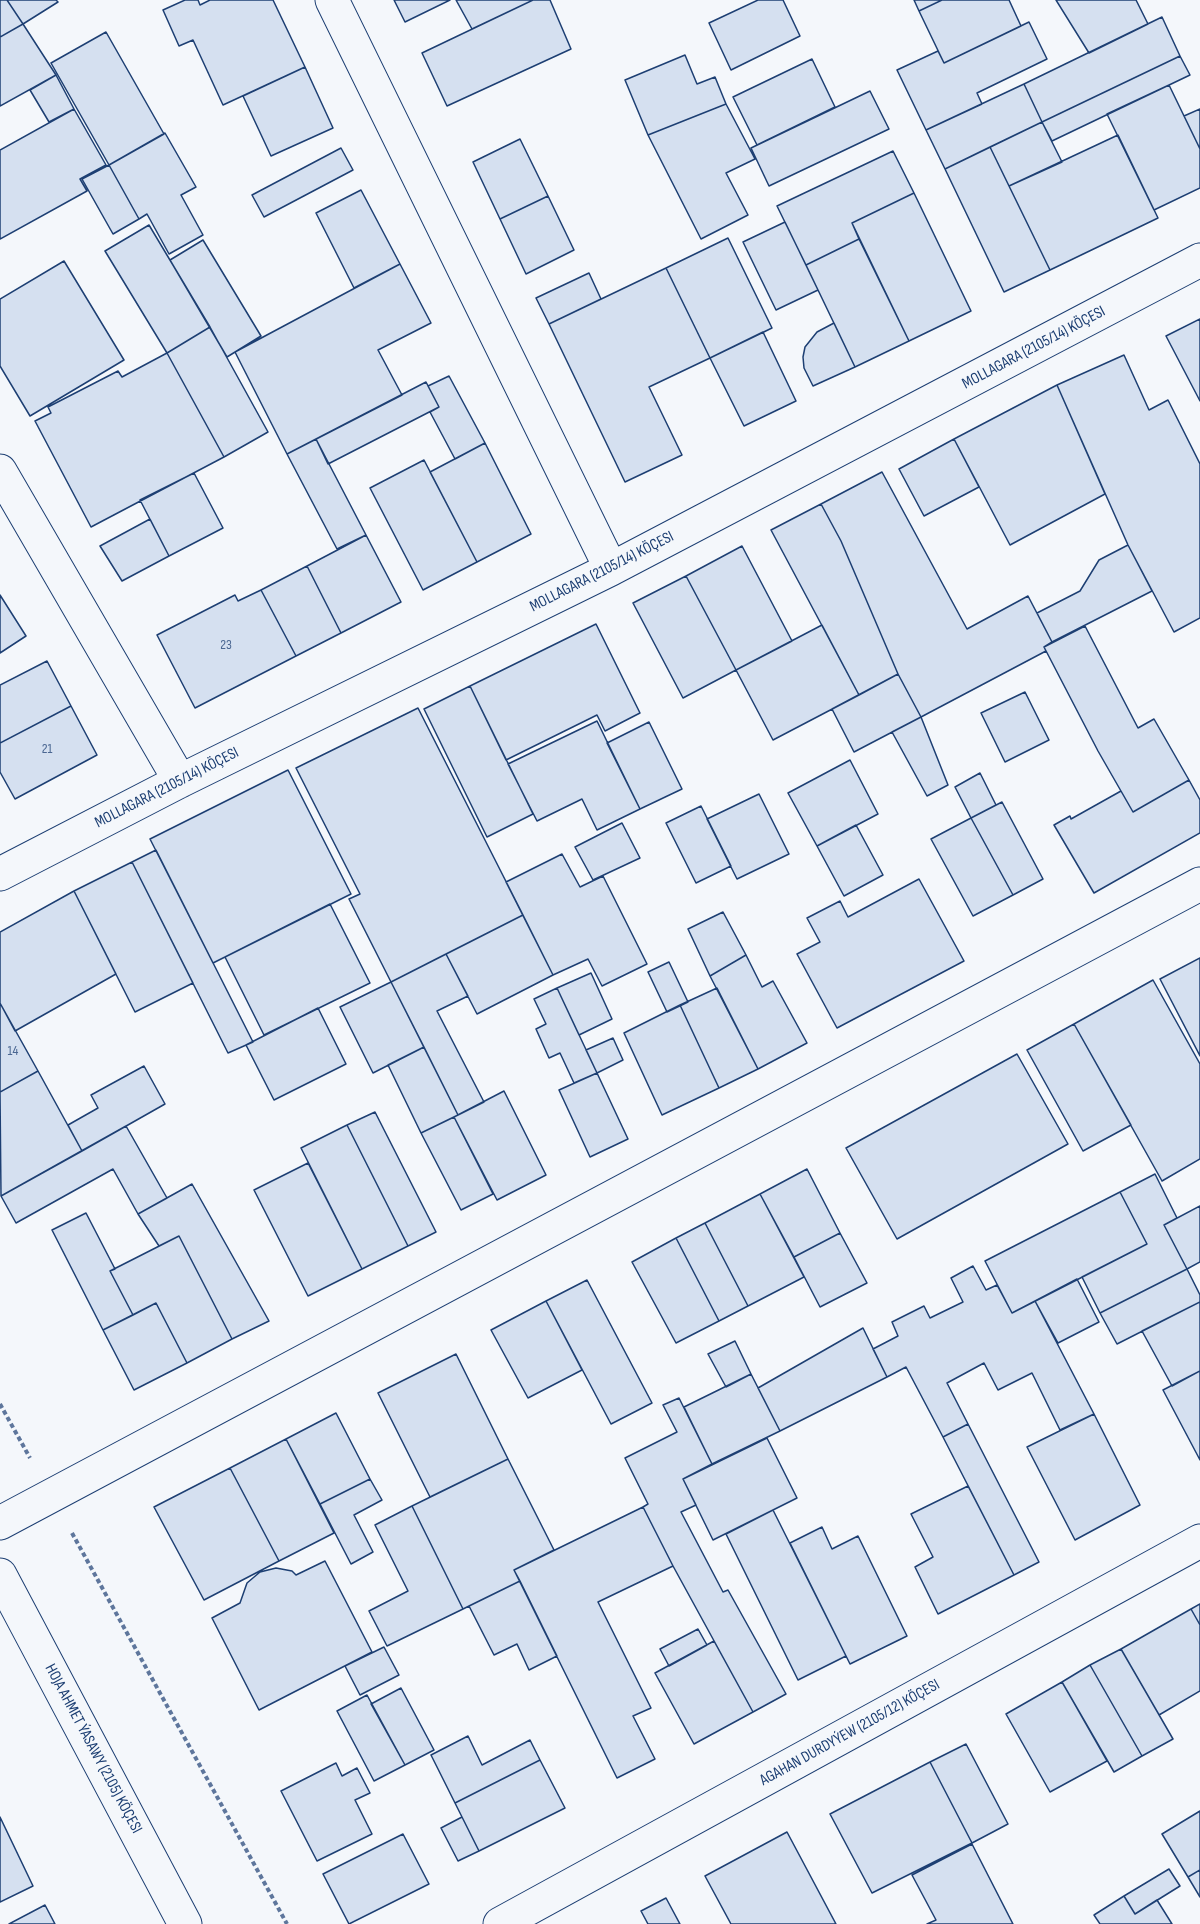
<!DOCTYPE html>
<meta charset="utf-8">
<style>
body{margin:0}
canvas{display:block;background:#f4f7fb}
</style>
<canvas width="1200" height="1924"></canvas>
<script>
const g = document.querySelector('canvas').getContext('2d');
g.lineJoin = 'round';
function paint(path, color) { g.fillStyle = color; g.fill(path, 'evenodd'); }
const shape = rows => new Path2D(rows.map(r => 'M' + r).join(''));
function stroke(path, color, width, dash) { g.strokeStyle = color; g.lineWidth = width; g.lineCap = dash ? 'butt' : 'round'; g.setLineDash(dash || []); g.stroke(path); }
function write(font, color, halo, rows, align = 'center') {
  g.font = font + ' "Sofia Sans Condensed",sans-serif'; g.lineWidth = 4.5; g.setLineDash([]); g.textBaseline = 'middle'; g.strokeStyle = halo; g.fillStyle = color; for (const [text, x, y, turn = 0] of rows) {
    g.save(); g.translate(x, y); g.rotate((+turn || 0) * Math.PI / 180); g.textAlign = isNaN(turn) ? turn : align; if (halo) g.strokeText(text, 0, 0); g.fillText(text, 0, 0); g.restore();
  }
}
const building = shape([
 [0,0,7,0,23,24,0,37,0,0],
 [7,0,56,0,58,2,23,24,7,0],
 [185,0,198,0,200,5,210,0,273,0,305,67,223,105,193,40,179,46,163,10,185,0],
 [394,0,450,0,405,22,394,0],
 [456,0,533,0,472,29,456,0],
 [533,0,550,0,571,49,447,106,422,53,533,0],
 [758,0,783,0,800,36,731,70,709,23,758,0],
 [914,0,942,0,919,11,914,0],
 [942,0,1009,0,1021,26,944,63,919,11,942,0],
 [1056,0,1136,0,1148,24,1089,53,1056,0],
 [1162,17,1180,56,1042,122,1024,84,1162,17],
 [1029,22,1047,59,977,93,982,104,926,130,897,70,938,51,944,63,1029,22],
 [23,24,56,75,0,106,0,37,23,24],
 [106,32,164,134,109,165,51,63,106,32],
 [685,55,697,84,715,77,726,104,648,135,625,80,685,55],
 [1180,56,1190,75,1052,141,1042,122,1180,56],
 [812,59,835,107,757,145,733,97,812,59],
 [305,67,333,128,271,156,243,96,305,67],
 [56,75,74,109,49,122,30,90,56,75],
 [1024,84,1042,122,945,169,926,130,1024,84],
 [1169,85,1200,149,1200,188,1154,210,1107,114,1169,85],
 [870,91,889,129,769,186,751,148,870,91],
 [726,104,755,159,726,173,748,215,701,239,648,135,726,104],
 [74,109,106,165,80,179,87,191,0,239,0,150,74,109],
 [1200,109,1200,149,1184,116,1200,109],
 [1042,122,1062,162,1009,186,990,147,1042,122],
 [165,133,196,187,181,195,203,235,169,254,147,214,139,219,109,165,165,133],
 [1118,135,1158,218,1050,270,1009,186,1118,135],
 [520,139,548,196,500,219,473,162,520,139],
 [990,147,1050,270,1004,292,945,169,990,147],
 [341,148,353,170,264,217,252,195,341,148],
 [893,151,914,193,852,223,859,239,806,265,777,206,893,151],
 [109,165,139,219,113,234,82,179,109,165],
 [361,190,400,264,354,288,316,213,361,190],
 [914,193,971,311,909,341,852,223,914,193],
 [548,196,574,250,526,274,500,219,548,196],
 [785,222,818,290,776,310,743,242,785,222],
 [149,225,210,327,167,353,105,251,149,225],
 [728,238,772,328,710,358,666,268,728,238],
 [859,239,909,341,855,367,806,265,859,239],
 [203,240,261,336,227,357,170,260,203,240],
 [64,261,124,360,30,416,0,366,0,299,64,261],
 [400,264,431,323,378,350,402,395,287,454,235,352,400,264],
 [666,268,710,358,649,387,682,455,625,482,549,324,666,268],
 [589,273,601,299,549,324,536,298,589,273],
 [1200,319,1200,401,1166,336,1200,319],
 [834,323,855,367,813,386,804,368,803,357,805,347,817,332,834,323],
 [210,327,268,432,224,457,167,353,210,327],
 [763,332,796,401,744,426,710,358,763,332],
 [167,353,224,457,91,527,35,421,51,413,48,407,118,371,122,377,167,353],
 [1124,355,1149,410,1168,400,1200,464,1200,618,1174,632,1128,545,1057,385,1124,355],
 [449,376,485,443,455,459,430,412,439,407,428,386,449,376],
 [426,382,439,407,328,464,316,439,426,382],
 [1057,385,1105,494,1010,545,954,439,1057,385],
 [316,439,366,535,337,549,287,454,316,439],
 [954,439,979,487,924,516,899,469,954,439],
 [485,443,531,534,477,562,430,472,485,443],
 [424,460,477,562,423,590,370,488,424,460],
 [882,472,967,629,1028,596,1052,642,1044,647,1046,651,921,717,898,674,841,541,821,504,882,472],
 [194,473,223,528,169,556,140,500,194,473],
 [821,504,841,541,898,674,859,695,771,530,821,504],
 [150,519,169,556,122,581,100,546,150,519],
 [366,535,401,602,341,633,307,566,366,535],
 [1128,545,1152,591,1052,642,1037,613,1080,591,1099,560,1128,545],
 [742,546,792,641,736,670,686,576,742,546],
 [307,566,341,633,296,656,261,590,307,566],
 [686,576,736,670,683,698,633,603,686,576],
 [261,590,296,656,195,708,157,635,235,595,238,601,261,590],
 [0,595,26,636,0,653,0,595],
 [596,624,640,713,605,731,597,715,506,760,470,686,596,624],
 [822,625,859,695,773,740,736,670,822,625],
 [1085,626,1138,728,1154,719,1189,780,1133,812,1098,751,1044,647,1085,626],
 [47,661,71,706,0,743,0,685,47,661],
 [898,674,921,717,854,752,832,709,898,674],
 [470,686,533,814,487,837,424,709,470,686],
 [1025,692,1049,740,1005,762,981,713,1025,692],
 [71,706,97,755,15,799,0,772,0,743,71,706],
 [418,708,523,915,391,982,349,899,360,894,296,768,418,708],
 [921,717,948,785,927,796,892,732,921,717],
 [597,721,640,809,597,830,582,799,537,821,508,764,597,721],
 [649,722,682,789,640,809,607,743,649,722],
 [850,760,878,814,817,846,788,793,850,760],
 [288,770,351,894,213,963,150,839,288,770],
 [980,773,996,805,971,818,955,787,980,773],
 [1189,780,1200,800,1200,833,1094,893,1054,825,1070,816,1071,819,1121,791,1133,812,1189,780],
 [759,794,789,854,737,879,707,819,759,794],
 [1002,802,1043,879,1013,895,971,818,1002,802],
 [701,806,731,866,696,883,666,823,701,806],
 [971,818,1013,895,973,916,931,839,971,818],
 [622,823,640,858,593,880,575,847,622,823],
 [856,825,883,875,844,896,817,846,856,825],
 [156,850,253,1042,228,1053,132,862,156,850],
 [562,854,580,887,603,876,647,964,602,986,588,959,553,975,506,882,562,854],
 [132,862,193,983,135,1012,74,891,132,862],
 [919,879,964,961,837,1028,797,954,820,942,807,918,840,901,848,917,919,879],
 [74,891,116,974,15,1031,0,1003,0,932,74,891],
 [330,904,370,983,264,1035,225,957,330,904],
 [723,912,746,955,710,976,688,929,723,912],
 [523,915,553,975,477,1014,446,954,523,915],
 [446,954,468,996,437,1011,484,1102,458,1115,391,982,446,954],
 [746,955,762,987,773,981,807,1043,758,1069,710,976,746,955],
 [1200,958,1200,1056,1160,979,1200,958],
 [669,962,688,1002,667,1012,648,972,669,962],
 [591,973,612,1019,579,1035,557,988,591,973],
 [1153,980,1200,1064,1200,1159,1162,1181,1074,1024,1153,980],
 [391,982,424,1047,373,1073,340,1007,391,982],
 [557,988,597,1073,574,1083,560,1053,549,1058,536,1029,546,1024,534,999,557,988],
 [717,988,758,1069,719,1088,680,1005,717,988],
 [0,1003,38,1071,0,1092,0,1003],
 [680,1005,719,1088,662,1115,624,1033,680,1005],
 [318,1008,346,1064,274,1100,246,1045,318,1008],
 [1074,1024,1131,1125,1083,1151,1027,1050,1074,1024],
 [613,1038,623,1060,597,1073,586,1050,613,1038],
 [424,1047,458,1115,421,1133,388,1065,424,1047],
 [1017,1054,1068,1144,897,1239,846,1148,1017,1054],
 [144,1066,165,1104,82,1151,68,1125,98,1108,91,1095,144,1066],
 [38,1071,82,1151,1,1196,0,1092,38,1071],
 [597,1073,628,1139,590,1157,559,1090,597,1073],
 [504,1091,546,1175,497,1200,454,1117,504,1091],
 [375,1112,436,1232,408,1246,347,1125,375,1112],
 [454,1117,493,1194,461,1210,421,1133,454,1117],
 [347,1125,408,1246,362,1269,301,1148,347,1125],
 [126,1126,167,1198,138,1214,113,1169,16,1223,1,1196,126,1126],
 [308,1163,362,1269,308,1296,254,1190,308,1163],
 [807,1169,840,1233,794,1257,760,1194,807,1169],
 [1155,1174,1177,1218,1164,1225,1187,1269,1100,1313,1082,1277,1147,1244,1120,1192,1155,1174],
 [192,1184,269,1321,232,1339,179,1236,159,1246,138,1214,192,1184],
 [1120,1192,1147,1244,1012,1313,985,1261,1120,1192],
 [760,1194,804,1277,748,1306,705,1223,760,1194],
 [1200,1206,1200,1262,1187,1269,1164,1225,1200,1206],
 [86,1213,115,1269,110,1271,133,1315,103,1330,52,1230,86,1213],
 [705,1223,748,1306,719,1321,676,1238,705,1223],
 [840,1233,867,1283,820,1307,794,1257,840,1233],
 [179,1236,232,1339,187,1363,156,1303,133,1315,110,1271,179,1236],
 [676,1238,719,1321,676,1343,632,1262,676,1238],
 [973,1266,986,1290,997,1285,1012,1313,1035,1301,1094,1414,1060,1430,1032,1373,998,1390,984,1363,947,1383,968,1424,943,1437,906,1367,887,1377,873,1349,898,1336,892,1322,924,1306,930,1318,963,1302,951,1278,973,1266],
 [1187,1269,1200,1295,1200,1302,1117,1344,1100,1313,1187,1269],
 [1077,1279,1099,1322,1058,1343,1035,1301,1077,1279],
 [587,1280,652,1403,611,1424,546,1301,587,1280],
 [546,1301,582,1370,528,1398,491,1330,546,1301],
 [1200,1302,1200,1371,1172,1386,1142,1331,1200,1302],
 [156,1303,187,1363,134,1390,103,1330,156,1303],
 [863,1328,887,1377,780,1431,758,1388,863,1328],
 [735,1341,751,1374,726,1387,708,1354,735,1341],
 [456,1354,508,1459,430,1497,378,1393,456,1354],
 [1200,1371,1200,1460,1163,1390,1200,1371],
 [751,1374,780,1431,712,1464,684,1407,751,1374],
 [679,1398,712,1464,683,1479,696,1505,681,1512,723,1592,728,1590,786,1694,753,1712,673,1566,643,1507,648,1504,625,1458,677,1432,663,1405,679,1398],
 [336,1413,370,1479,320,1504,286,1439,336,1413],
 [1094,1414,1140,1505,1075,1540,1027,1447,1094,1414],
 [968,1424,1039,1562,1014,1575,943,1437,968,1424],
 [767,1438,797,1498,713,1540,683,1479,767,1438],
 [286,1439,334,1533,279,1561,230,1468,286,1439],
 [508,1459,554,1550,514,1570,520,1581,463,1609,412,1506,508,1459],
 [230,1468,279,1561,204,1600,154,1507,230,1468],
 [370,1479,382,1500,354,1515,373,1552,351,1564,320,1504,370,1479],
 [968,1486,1014,1575,938,1614,915,1567,933,1557,911,1514,968,1486],
 [412,1506,463,1609,387,1646,369,1611,408,1591,375,1525,412,1506],
 [643,1507,673,1566,598,1602,651,1708,633,1716,655,1759,617,1778,514,1570,643,1507],
 [773,1510,846,1656,798,1680,726,1534,773,1510],
 [822,1527,832,1549,858,1536,907,1636,850,1664,790,1543,822,1527],
 [325,1561,372,1652,259,1710,212,1618,240,1603,247,1583,260,1572,276,1568,292,1571,296,1575,325,1561],
 [520,1581,557,1656,529,1670,517,1644,494,1655,469,1606,520,1581],
 [1200,1604,1200,1625,1191,1609,1200,1604],
 [1191,1609,1200,1625,1200,1691,1159,1715,1121,1649,1191,1609],
 [698,1629,707,1645,669,1666,660,1649,698,1629],
 [714,1641,753,1712,694,1744,655,1673,714,1641],
 [384,1647,399,1675,360,1695,345,1666,384,1647],
 [1121,1649,1173,1739,1142,1756,1090,1665,1121,1649],
 [1090,1665,1142,1756,1114,1772,1062,1682,1090,1665],
 [1062,1682,1107,1761,1050,1792,1006,1714,1062,1682],
 [401,1688,434,1750,405,1765,371,1704,401,1688],
 [367,1695,405,1765,374,1781,337,1711,367,1695],
 [468,1736,482,1765,530,1740,540,1760,455,1803,431,1755,468,1736],
 [966,1744,1008,1824,972,1843,930,1762,966,1744],
 [540,1760,565,1808,479,1851,455,1803,540,1760],
 [930,1762,972,1843,872,1893,830,1814,930,1762],
 [336,1763,342,1776,357,1768,370,1793,355,1800,372,1834,317,1861,281,1791,336,1763],
 [1200,1811,1200,1870,1188,1877,1162,1834,1200,1811],
 [0,1817,33,1886,0,1902,0,1817],
 [462,1817,479,1851,458,1861,441,1828,462,1817],
 [787,1832,836,1924,731,1924,705,1876,787,1832],
 [403,1834,429,1884,349,1924,323,1874,403,1834],
 [972,1844,1013,1924,927,1924,936,1920,912,1875,972,1844],
 [1169,1869,1180,1886,1135,1914,1124,1896,1169,1869],
 [1200,1870,1200,1897,1188,1877,1200,1870],
 [1124,1896,1135,1914,1157,1900,1172,1924,1100,1924,1094,1915,1124,1896],
 [666,1898,680,1924,648,1924,641,1911,666,1898],
 [45,1905,55,1924,9,1924,45,1905]
]);
const path = shape([
 [0,1404,30,1458],
 [72,1533,287,1924]
]);
const street = shape([
 [332,0,611,569],
 [0,471,180,781],
 [0,874,180,781,611,569,1200,260],
 [0,1523,1200,884],
 [500,1924,1200,1541]
]);
const secondary = shape([
 [0,1575,185,1924]
]);
const numberNames = [
 ["23",226,645],
 ["21",47,749],
 ["14",13,1051]
];
const streetNames = [
 ["MOLLAGARA (2105/14) KÖÇESI",1034,348,-28],
 ["MOLLAGARA (2105/14) KÖÇESI",602,572,-27],
 ["MOLLAGARA (2105/14) KÖÇESI",167,788,-27],
 ["AGAHAN DURDYÝEW (2105/12) KÖÇESI",850,1733,-29],
 ["HOJA AHMET ÝASAWY (2105) KÖÇESI",93,1749,62]
];
paint(building, '#d5e0f0');
stroke(building, '#1d3f73', 1.5);
stroke(street, '#1d3f73', 35);
stroke(secondary, '#1d3f73', 35);
stroke(path, '#5e769c', 4, [4.5, 3]);
stroke(street, '#f4f7fb', 33);
stroke(secondary, '#f4f7fb', 33);
write('14px', '#4b6792', null, numberNames);
write('16px', '#1d3f73', '#f4f7fb', streetNames);
</script>
